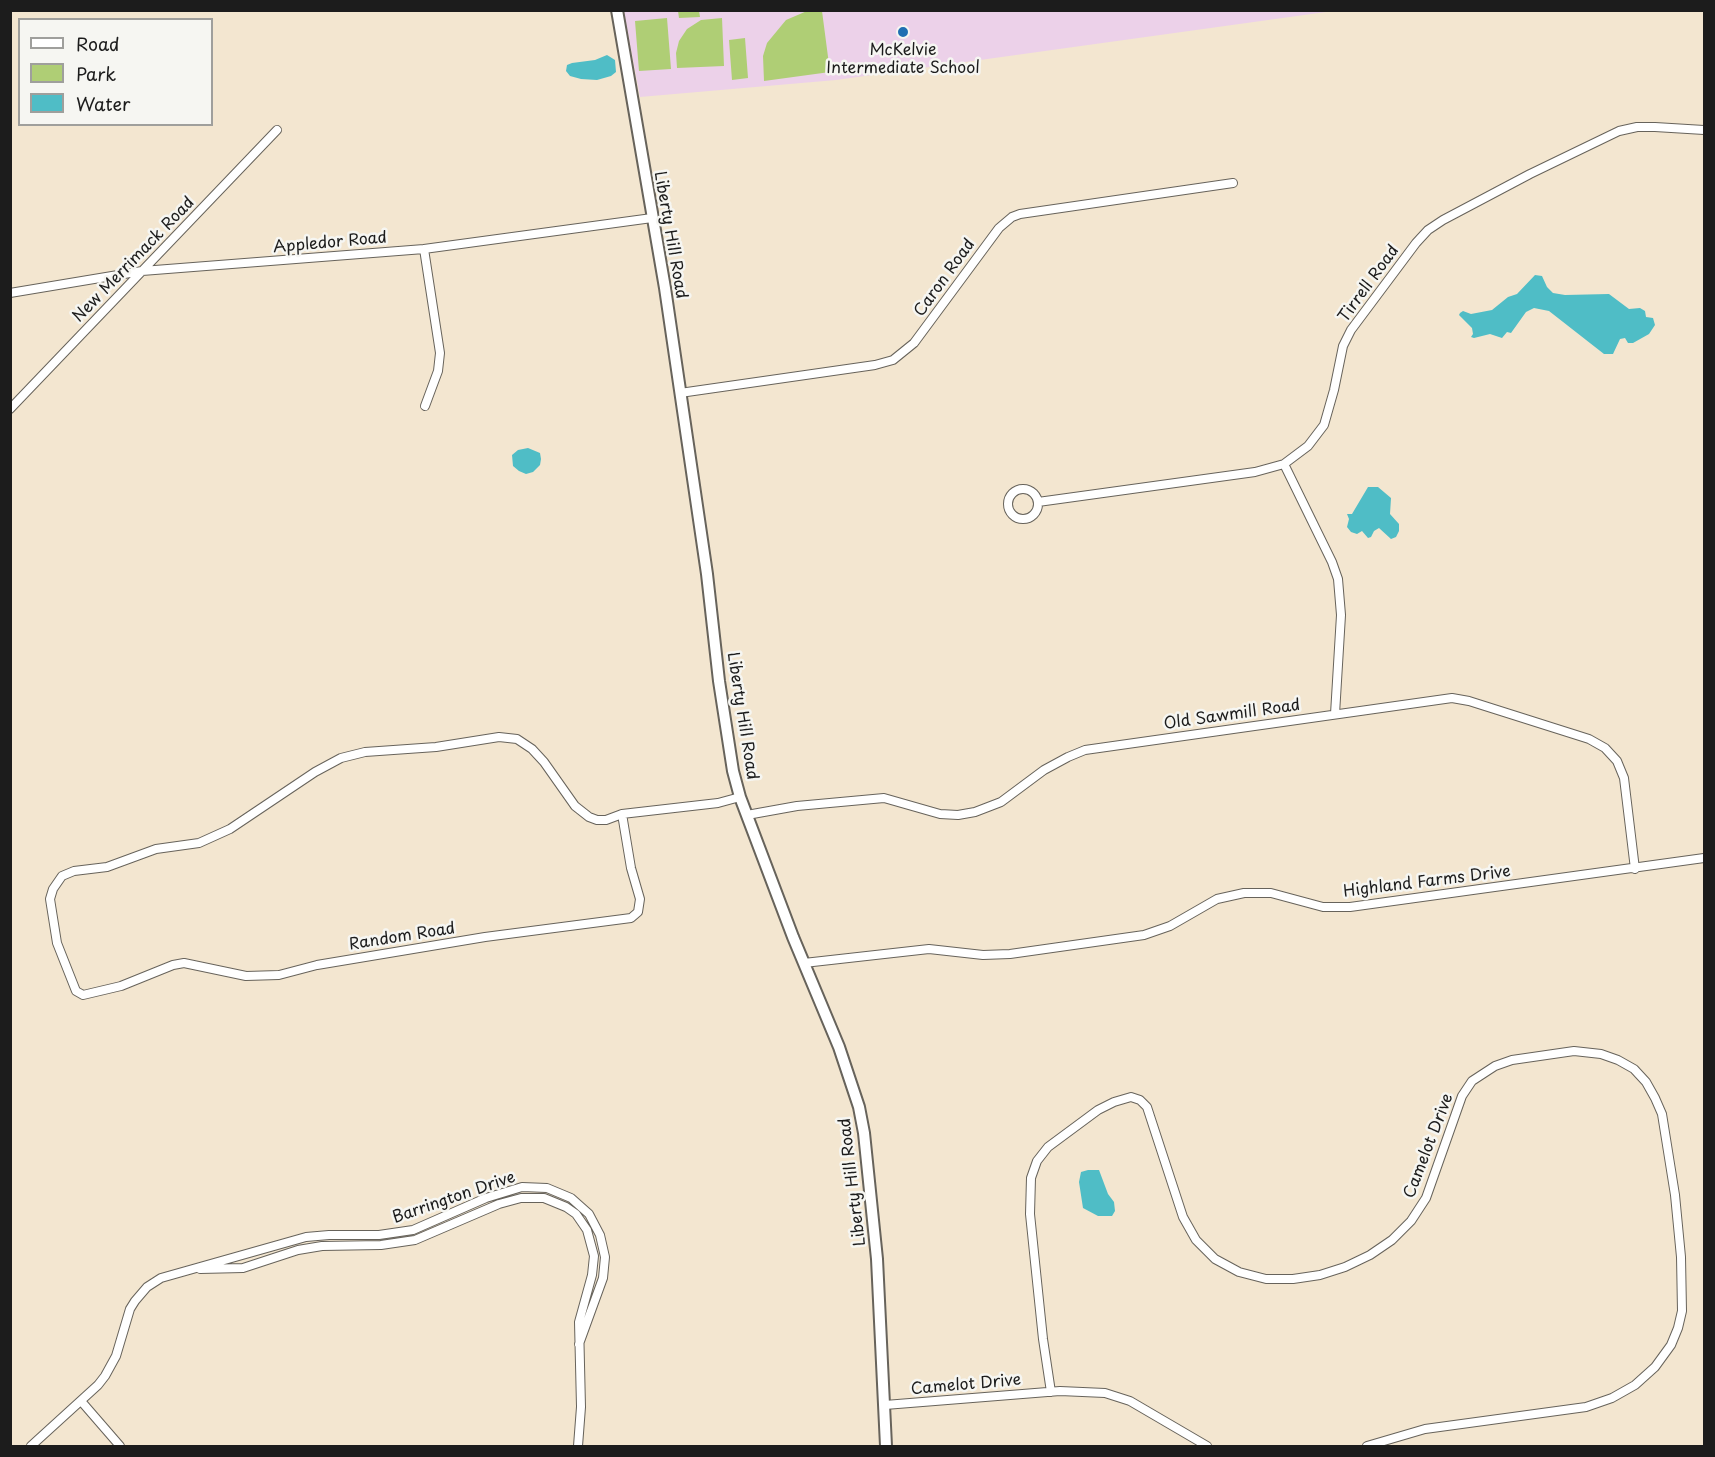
<!DOCTYPE html>
<style>
body{margin:0}
#map{position:relative;width:1715px;height:1457px;overflow:hidden;background:#f3e6d0;font-family:"Playpen Sans",sans-serif}
canvas{display:block}
.frame{position:absolute;inset:0;border:12px solid #1c1c1c;pointer-events:none}
.legend{position:absolute;left:18px;top:18px;width:195px;height:108px;box-sizing:border-box;background:#f6f6f2;border:2px solid #9f9f9c;margin:0;padding:8px 10px;list-style:none;font-size:18px;color:#1c1c1c}
.legend li{display:flex;align-items:center;gap:12px;height:30px}
.legend b{width:30px;border:2px solid #9f9f9c}
</style>
<div id="map">
<canvas width="1715" height="1457"></canvas>
<div class="frame"></div>
<ul class="legend">
<li><b style="height:8px;background:#fff"></b>Road</li>
<li><b style="height:16px;background:#afce75"></b>Park</li>
<li><b style="height:16px;background:#4fbdc6"></b>Water</li>
</ul>
</div>
<script>
const g = document.querySelector('canvas').getContext('2d');
g.lineJoin = 'round';
function paint(path, color) { g.fillStyle = color; g.fill(path, 'evenodd'); }
const shape = rows => new Path2D(rows.map(r => 'M' + r).join(''));
function stroke(path, color, width, dash) { g.strokeStyle = color; g.lineWidth = width; g.lineCap = dash ? 'butt' : 'round'; g.setLineDash(dash || []); g.stroke(path); }
function write(font, color, halo, rows, align = 'center') {
  g.font = font + ' "Playpen Sans",sans-serif'; g.lineWidth = 5; g.setLineDash([]); g.textBaseline = 'middle'; g.strokeStyle = halo; g.fillStyle = color; for (const [text, x, y, turn = 0] of rows) {
    g.save(); g.translate(x, y); g.rotate((+turn || 0) * Math.PI / 180); g.textAlign = isNaN(turn) ? turn : align; if (halo) g.strokeText(text, 0, 0); g.fillText(text, 0, 0); g.restore();
  }
}
const built = shape([
 [624,11,1333,11,836,80,640,97]
]);
const green = shape([
 [678,11,699,11,700,17,679,18],
 [807,11,822,11,830,72,764,81,763,56,767,43,786,20],
 [667,18,671,69,639,71,635,21],
 [722,18,724,66,677,68,676,53,679,41,687,29,701,20],
 [745,38,748,78,732,80,729,40]
]);
const water = shape([
 [607,55,615,60,616,72,611,76,597,80,581,79,570,76,566,71,567,65,572,63,595,60],
 [1535,275,1542,276,1547,287,1553,293,1565,295,1609,294,1629,309,1640,308,1645,311,1646,317,1653,318,1655,325,1649,334,1633,343,1628,343,1625,338,1620,339,1613,354,1604,354,1549,311,1534,308,1526,312,1511,333,1507,332,1502,338,1490,334,1474,338,1471,337,1473,334,1472,328,1459,315,1460,313,1463,311,1471,314,1492,310,1508,297,1517,294],
 [528,448,540,453,541,459,540,465,533,472,526,474,519,471,513,466,512,455,518,450],
 [1368,487,1378,487,1391,498,1390,514,1399,524,1399,531,1396,537,1391,539,1379,528,1374,531,1371,537,1368,538,1362,531,1357,534,1351,532,1347,527,1349,519,1347,514,1352,514],
 [1088,1170,1099,1170,1108,1194,1114,1202,1115,1211,1112,1216,1098,1216,1083,1208,1079,1182,1081,1172]
]);
const street = shape([
 [424,249,440,353,438,371,425,406],
 [10,293,142,271,424,249,652,218],
 [680,393,875,365,893,360,914,343,999,228,1012,217,1020,214,1233,183],
 [10,409,277,130],
 [1284,464,1332,562,1338,579,1341,615,1335,714],
 '1008 504a15 15 0 1 1 30 0a15 15 0 1 1-30 0Z',
 [1038,502,1255,472,1284,464,1308,446,1324,425,1334,390,1343,346,1351,330,1416,243,1428,230,1443,220,1530,174,1619,131,1637,127,1655,127,1704,130],
 [622,814,631,868,640,899,638,912,631,918,485,937,317,965,279,975,246,976,184,963,173,965,121,986,83,995,76,991,57,943,50,899,53,889,62,876,74,871,107,867,156,849,199,843,230,829,315,772,341,758,365,752,436,747,499,737,517,739,532,749,544,762,575,806,589,817,597,820,606,820,622,814,718,803,740,797],
 [747,815,797,806,884,798,940,814,958,815,975,812,1001,802,1044,770,1068,757,1085,750,1452,698,1469,701,1589,739,1605,748,1617,761,1624,778,1635,869],
 [804,963,929,949,983,955,1010,954,1144,935,1170,926,1217,899,1244,893,1271,893,1323,907,1350,907,1704,858],
 [200,1269,243,1268,298,1250,322,1246,381,1245,415,1240,499,1204,521,1198,544,1198,566,1207,576,1214,587,1230,594,1256,592,1275,579,1322,581,1407,578,1446],
 [1051,1392,1043,1339,1030,1214,1031,1178,1037,1161,1048,1147,1098,1110,1114,1102,1131,1097,1140,1100,1147,1107,1183,1217,1196,1240,1215,1259,1239,1272,1266,1279,1293,1279,1320,1275,1345,1267,1370,1255,1392,1240,1411,1221,1426,1198,1462,1096,1472,1081,1495,1066,1512,1060,1574,1051,1601,1054,1618,1060,1634,1069,1646,1082,1655,1098,1662,1114,1675,1195,1681,1257,1682,1311,1678,1328,1671,1345,1655,1367,1635,1385,1612,1398,1586,1407,1425,1429,1367,1446],
 [81,1401,120,1446],
 [885,1405,1060,1391,1105,1393,1130,1401,1207,1446],
 [31,1446,98,1385,105,1376,116,1356,130,1309,135,1301,147,1287,161,1278,306,1237,329,1235,379,1235,413,1230,486,1198,522,1187,547,1188,571,1198,589,1214,600,1235,605,1257,603,1278,579,1344]
]);
const secondary = shape([
 [617,10,665,288,707,574,719,681,733,771,740,797,793,937,839,1047,859,1107,864,1133,877,1259,886,1446]
]);
const markers = [
 [903,32,6,"#1f6fb2"]
];
const poiNames = [
 ["McKelvie",903,51],
 ["Intermediate School",903,69]
];
const streetNames = [
 ["Liberty Hill Road",670,235,80],
 ["Appledor Road",330,243,-5],
 ["New Merrimack Road",134,260,-46],
 ["Caron Road",945,278,-54],
 ["Tirrell Road",1369,284,-54],
 ["Old Sawmill Road",1232,715,-8],
 ["Liberty Hill Road",742,716,81],
 ["Highland Farms Drive",1427,882,-7],
 ["Random Road",402,937,-9],
 ["Camelot Drive",1429,1146,-69],
 ["Liberty Hill Road",853,1182,-97],
 ["Barrington Drive",454,1198,-19],
 ["Camelot Drive",966,1385,-5]
];
paint(built, '#ecd1e9');
paint(green, '#afce75');
paint(water, '#4fbdc6');
stroke(street, '#67635b', 10);
stroke(secondary, '#67635b', 14);
stroke(street, '#fff', 8);
stroke(secondary, '#fff', 10);
for (const [x, y, r, color] of markers) { const dot = new Path2D(); dot.arc(x, y, r, 0, 2 * Math.PI); g.fillStyle = color; g.fill(dot); stroke(dot, '#f6f6f2', 2); }
write('16px', '#1c1c1c', '#f6f6f2', poiNames);
write('16px', '#1c1c1c', '#f6f6f2', streetNames);
</script>
